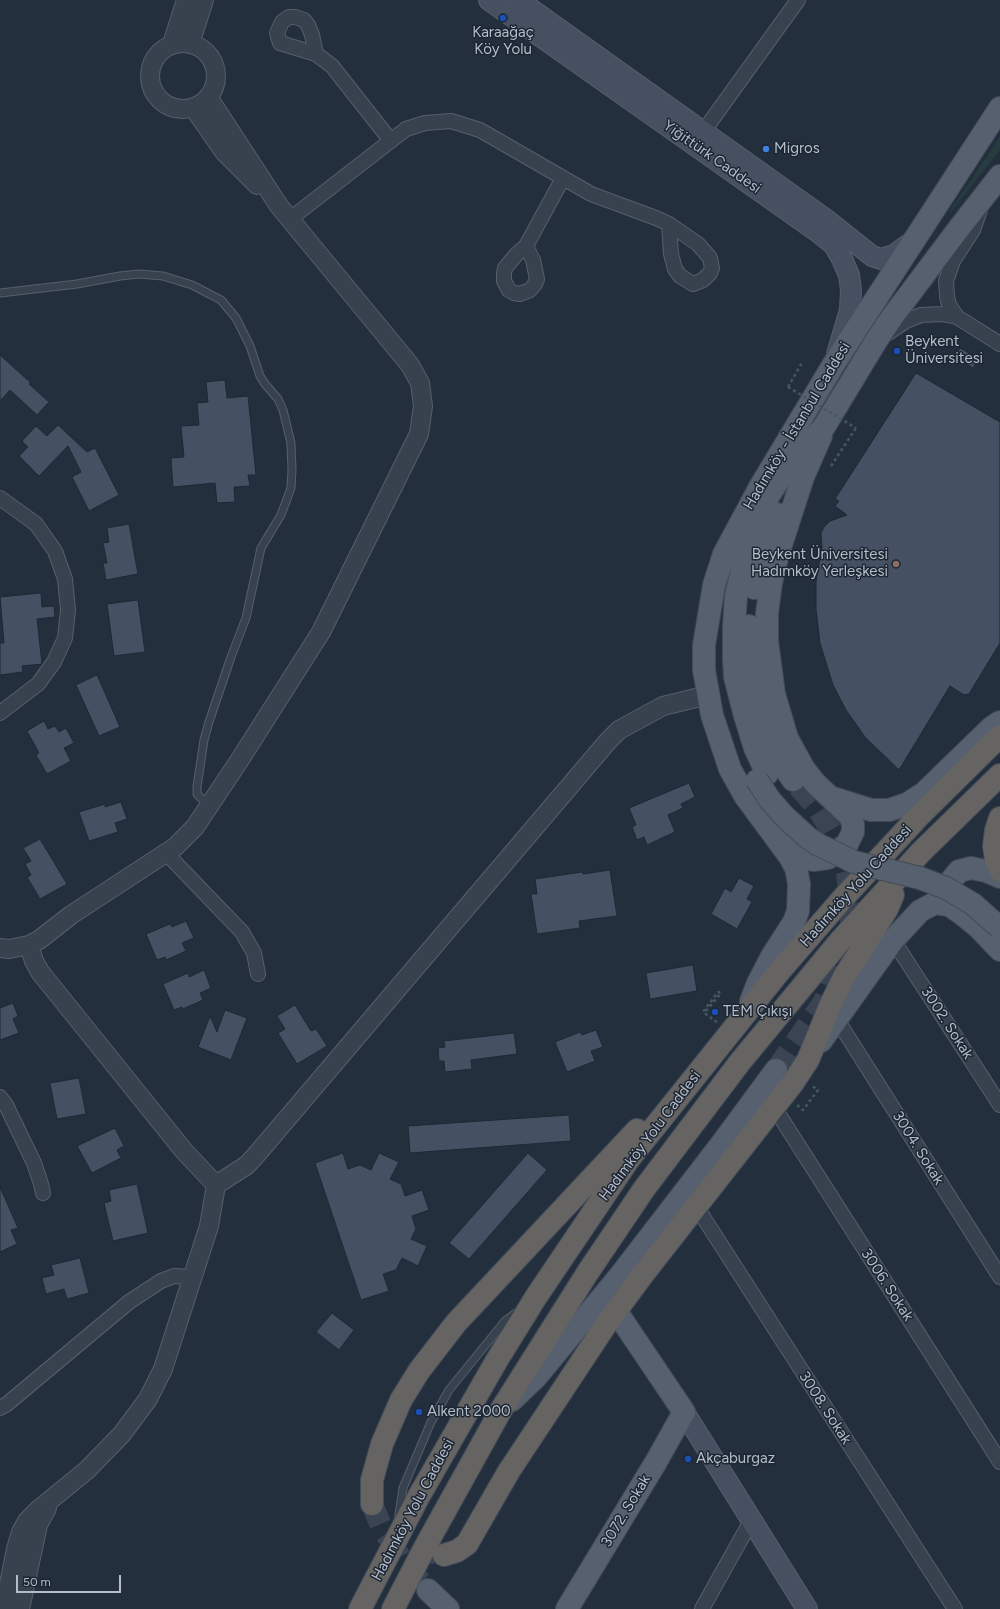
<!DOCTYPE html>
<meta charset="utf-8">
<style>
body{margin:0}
#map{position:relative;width:1000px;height:1609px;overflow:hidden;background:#242f3e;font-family:Figtree,sans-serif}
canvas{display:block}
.scale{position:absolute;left:16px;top:1575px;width:105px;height:18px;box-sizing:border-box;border:2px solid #b4bcc9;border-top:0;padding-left:5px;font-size:12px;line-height:14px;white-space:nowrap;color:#b4bcc9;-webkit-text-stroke:3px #1d2633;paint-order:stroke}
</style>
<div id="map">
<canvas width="1000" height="1609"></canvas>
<div class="scale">50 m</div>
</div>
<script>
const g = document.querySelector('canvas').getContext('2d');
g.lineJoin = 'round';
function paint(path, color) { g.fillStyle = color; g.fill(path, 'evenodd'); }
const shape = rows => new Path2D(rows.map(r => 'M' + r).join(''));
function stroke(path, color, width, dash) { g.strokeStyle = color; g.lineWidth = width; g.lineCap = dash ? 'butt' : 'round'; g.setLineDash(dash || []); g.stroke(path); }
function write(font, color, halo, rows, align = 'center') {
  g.font = font + ' Figtree,sans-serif'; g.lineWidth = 3; g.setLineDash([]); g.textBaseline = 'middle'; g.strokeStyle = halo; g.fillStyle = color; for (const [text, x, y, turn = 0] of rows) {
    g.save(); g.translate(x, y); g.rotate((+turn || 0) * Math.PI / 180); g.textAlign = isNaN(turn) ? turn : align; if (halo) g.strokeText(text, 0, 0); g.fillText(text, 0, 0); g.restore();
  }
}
const green = shape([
 [1000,137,1000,150,950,213,949,212]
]);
const building = shape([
 [960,348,979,359,973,368,954,357,960,348],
 [0,355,31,383,29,384,49,402,37,415,10,390,0,401,0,355],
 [916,373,1000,422,1000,643,969,694,964,695,950,686,899,770,865,737,846,710,833,685,820,643,816,610,816,581,822,547,821,533,824,527,830,521,847,515,835,506,839,501,835,499,916,373],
 [225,380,227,398,248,396,256,475,248,475,250,486,234,487,235,502,217,503,215,483,173,487,171,458,184,457,181,426,199,425,197,403,208,402,206,382,225,380],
 [58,425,87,452,95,448,119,495,89,511,72,477,81,472,68,446,39,476,19,456,28,447,22,441,36,426,47,436,58,425],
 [129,524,138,574,106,580,103,563,107,563,103,543,109,542,107,528,129,524],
 [41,593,42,607,54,606,55,617,37,619,42,664,22,666,23,672,0,675,0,643,4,643,0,597,41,593],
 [138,600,145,652,114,656,107,604,138,600],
 [97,675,120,727,99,736,76,685,97,675],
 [44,721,48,729,55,726,59,732,66,728,74,743,64,748,71,761,47,774,36,755,39,753,27,731,44,721],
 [689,783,695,797,681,804,683,808,668,815,675,832,647,845,644,837,637,840,632,827,636,825,629,808,689,783],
 [121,802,127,819,115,823,118,832,89,841,79,812,105,804,105,807,121,802],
 [40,839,67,884,40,899,27,877,31,875,25,864,31,861,23,848,40,839],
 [610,870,617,916,579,921,580,928,537,934,531,894,537,894,535,879,582,872,583,874,610,870],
 [739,878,754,886,747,899,752,902,737,929,711,914,725,888,731,892,739,878],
 [186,921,194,938,182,943,186,951,166,960,165,957,157,960,146,934,170,924,172,927,186,921],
 [693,965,697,991,650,999,646,973,693,965],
 [204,970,211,988,200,993,203,1000,183,1009,182,1007,174,1010,163,984,188,973,189,977,204,970],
 [13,1003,18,1016,13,1019,19,1033,0,1040,0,1008,13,1003],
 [295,1005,311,1031,316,1029,327,1046,297,1064,278,1033,285,1029,277,1016,295,1005],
 [225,1010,247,1018,231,1060,198,1047,210,1016,217,1032,225,1010],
 [596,1030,603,1047,591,1051,595,1061,567,1072,555,1042,580,1032,582,1035,596,1030],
 [514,1033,517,1054,471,1060,472,1069,445,1072,444,1061,439,1061,438,1048,445,1047,444,1041,514,1033],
 [79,1078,86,1114,57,1119,50,1083,79,1078],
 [569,1115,571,1141,410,1153,408,1126,569,1115],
 [115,1128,124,1146,117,1150,121,1158,92,1173,77,1146,115,1128],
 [343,1153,348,1169,360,1165,371,1170,379,1153,399,1162,390,1179,401,1184,405,1196,422,1190,429,1210,412,1216,416,1229,411,1239,427,1246,418,1266,402,1258,396,1270,383,1274,389,1291,361,1300,315,1163,343,1153],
 [528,1153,547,1170,469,1259,449,1243,528,1153],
 [137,1184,148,1233,113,1241,104,1203,111,1201,109,1190,137,1184],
 [0,1187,18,1228,11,1230,17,1244,0,1252,0,1187],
 [80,1258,89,1293,67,1299,64,1289,46,1294,42,1278,54,1275,51,1265,80,1258],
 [332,1313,354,1330,339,1350,316,1332,332,1313]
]);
const primaryTunnel = shape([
 [776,1070,823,1003,845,958,852,916,847,873,838,842,818,809,793,780],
 [389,1538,403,1563,428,1590]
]);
const trunkTunnel = shape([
 [372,1504,382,1528,389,1538,410,1549,440,1554]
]);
const path = shape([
 [788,387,803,361],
 [831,466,856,428],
 [706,1011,721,993,718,992,703,1012,718,1023],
 [799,1105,798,1106,803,1110,818,1090,811,1085]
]);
const service = shape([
 [0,293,77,284,120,276,139,274,163,276,192,285,221,300,236,318,250,346,260,376,265,384,278,399,283,410,291,443,292,470,291,488,281,515,261,548,246,618,231,657,209,722,204,740,197,787,197,794,209,806],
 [398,1521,403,1488,431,1422,449,1390,505,1321,517,1312]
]);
const minor = shape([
 [316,54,312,35,308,25,304,20,295,17,289,17,282,22,277,33,280,43,316,54,332,66,391,141],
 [703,132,798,0],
 [290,219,406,129,425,123,451,121,480,130,591,194,656,218,669,224,698,244,710,258,712,268,710,273,703,280,693,284,680,276,675,269,671,254,669,224],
 [526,246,533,260,537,279,535,284,530,290,520,294,514,293,509,290,504,281,504,273,505,268,516,255,526,246,563,178],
 [957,317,949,305,947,296,946,281,953,261,973,230,980,210],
 [885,335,906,321,921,315,942,314,957,317,1000,344],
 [0,498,36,524,55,551,65,579,68,610,65,638,54,662,38,684,0,713],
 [166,853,242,932,254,953,258,974],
 [893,940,1000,1105],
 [836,1018,1000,1277],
 [0,1097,6,1105,34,1163,41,1184,43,1193],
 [774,1107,1000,1462],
 [696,1206,955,1609],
 [0,1408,7,1404,129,1302,161,1281,174,1276,193,1277],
 [702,1609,751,1521]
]);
const tertiary = shape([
 '150 76a33 33 0 1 1 66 0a33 33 0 1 1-66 0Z',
 [172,44,186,0],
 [190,44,204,0],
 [193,107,225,153,257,185],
 [29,945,34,961,40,972,184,1151,216,1185],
 [0,948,9,949,29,945,39,940,71,915,175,847,195,827,239,761,321,632,419,434,423,406,420,383,410,365,279,206,208,97],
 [216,1185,247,1165,257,1154,608,741,619,730,663,706,708,695],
 [4,1609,16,1549,21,1532,27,1521,38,1510,87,1470,122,1434,148,1399,163,1369,209,1226,216,1185],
 [20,1609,38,1525,47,1508]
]);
const secondary = shape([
 [489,0,818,232,834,245,842,259,849,275,851,290,850,310,837,354],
 [518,0,828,221,872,256,881,259,894,255,913,241],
 [684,1412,807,1609]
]);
const primary = shape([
 [754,588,756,572,763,547,777,514],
 [749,626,749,663,755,690,764,721,773,744,784,767,793,780],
 [767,774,755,748,745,716,735,677,734,659,734,626,736,596,747,549,757,520,769,495,791,462,824,427,876,341,893,316,960,227,1000,176],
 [833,798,871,810,889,810,907,804,924,793,991,728,1000,722],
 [781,844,799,855,813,860,828,858,847,844,853,832,853,824,850,816,815,783,804,769,787,738,774,694,767,641,767,613,771,583,778,554,803,477,821,436],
 [949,905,946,894,949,883,959,871,971,868,986,871,1000,877],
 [751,1001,758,983,772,956,794,922,798,911,799,884,796,868,790,857,745,796,730,769,712,715,704,670,704,645,714,585,724,554,760,487,835,362,1000,108],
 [821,1041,893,940,920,911,935,903,949,905,962,914,978,927,1000,950],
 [512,1400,536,1377,619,1277,723,1142,776,1070],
 [428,1590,448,1609],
 [567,1609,656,1462,684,1412,616,1311]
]);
const trunk = shape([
 [1000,818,996,830,994,846,996,860,1000,870],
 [372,1504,372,1480,382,1444,401,1400,419,1371,456,1323,637,1130],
 [444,1555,457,1551,467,1544,509,1471,605,1326,644,1273,792,1084,808,1060,830,1006,844,977,887,909,893,895],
 [360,1609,419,1496,497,1360,536,1297,629,1159,778,973,844,897,918,817,1000,736],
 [393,1609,425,1547,501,1410,588,1272,644,1189,740,1062,840,941,921,852,1000,775]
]);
const pathBridge = shape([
 [788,387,856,428]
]);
const primaryBridge = shape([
 [757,780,770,800,785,817,807,837,817,844,854,862,920,878,946,888,973,904,1000,928]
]);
const markers = [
 [503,18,4,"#1a4fb4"],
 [766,149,4,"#3f7fe0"],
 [897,351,4,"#1a4fb4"],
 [896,564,4,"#8d6e63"],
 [715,1012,4,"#1a4fb4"],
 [419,1412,4,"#1a4fb4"],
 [688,1459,4,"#1a4fb4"]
];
const poiNames = [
 ["Karaağaç",503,33,"center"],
 ["Köy Yolu",503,50,"center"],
 ["Migros",774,149],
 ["Beykent",905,342],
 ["Üniversitesi",905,359],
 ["Beykent Üniversitesi",888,555,"right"],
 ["Hadımköy Yerleşkesi",888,572,"right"],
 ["TEM Çıkışı",723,1012],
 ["Alkent 2000",427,1412],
 ["Akçaburgaz",696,1459]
];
const streetNames = [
 ["Yiğittürk Caddesi",712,157,35],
 ["Hadımköy - İstanbul Caddesi",797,426,-59],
 ["Hadımköy Yolu Caddesi",856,886,-48],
 ["3002. Sokak",947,1023,57],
 ["Hadımköy Yolu Caddesi",650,1136,-53],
 ["3004. Sokak",918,1148,58],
 ["3006. Sokak",887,1285,57],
 ["3008. Sokak",825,1408,57],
 ["Hadımköy Yolu Caddesi",413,1510,-62],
 ["3072. Sokak",626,1511,-59]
];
paint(green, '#263c3f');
paint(building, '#455162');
stroke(building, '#1f2835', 1);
stroke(primaryTunnel, '#3a4453', 22, [22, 11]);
stroke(trunkTunnel, '#3a4453', 22, [22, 11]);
stroke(service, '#565f6c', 9);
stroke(minor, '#565f6c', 16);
stroke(tertiary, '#565f6c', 20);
stroke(secondary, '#565f6c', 22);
stroke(primary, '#414a57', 24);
stroke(trunk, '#434c59', 24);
stroke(path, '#44595c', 2.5, [3, 3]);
stroke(service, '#38414e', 7);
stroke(minor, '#38414e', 14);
stroke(tertiary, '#38414e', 18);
stroke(secondary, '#465061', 20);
stroke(primary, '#56606e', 22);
stroke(trunk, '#656462', 22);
stroke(primaryBridge, '#414a57', 24, []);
stroke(pathBridge, '#44595c', 2.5, [3, 3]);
stroke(primaryBridge, '#56606e', 22);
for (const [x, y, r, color] of markers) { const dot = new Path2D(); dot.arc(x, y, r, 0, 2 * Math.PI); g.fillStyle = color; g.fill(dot); stroke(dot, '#1d2633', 1.5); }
write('15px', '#b4bcc9', '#1d2633', poiNames, 'left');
write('15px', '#b4bcc9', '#1d2633', streetNames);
</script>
